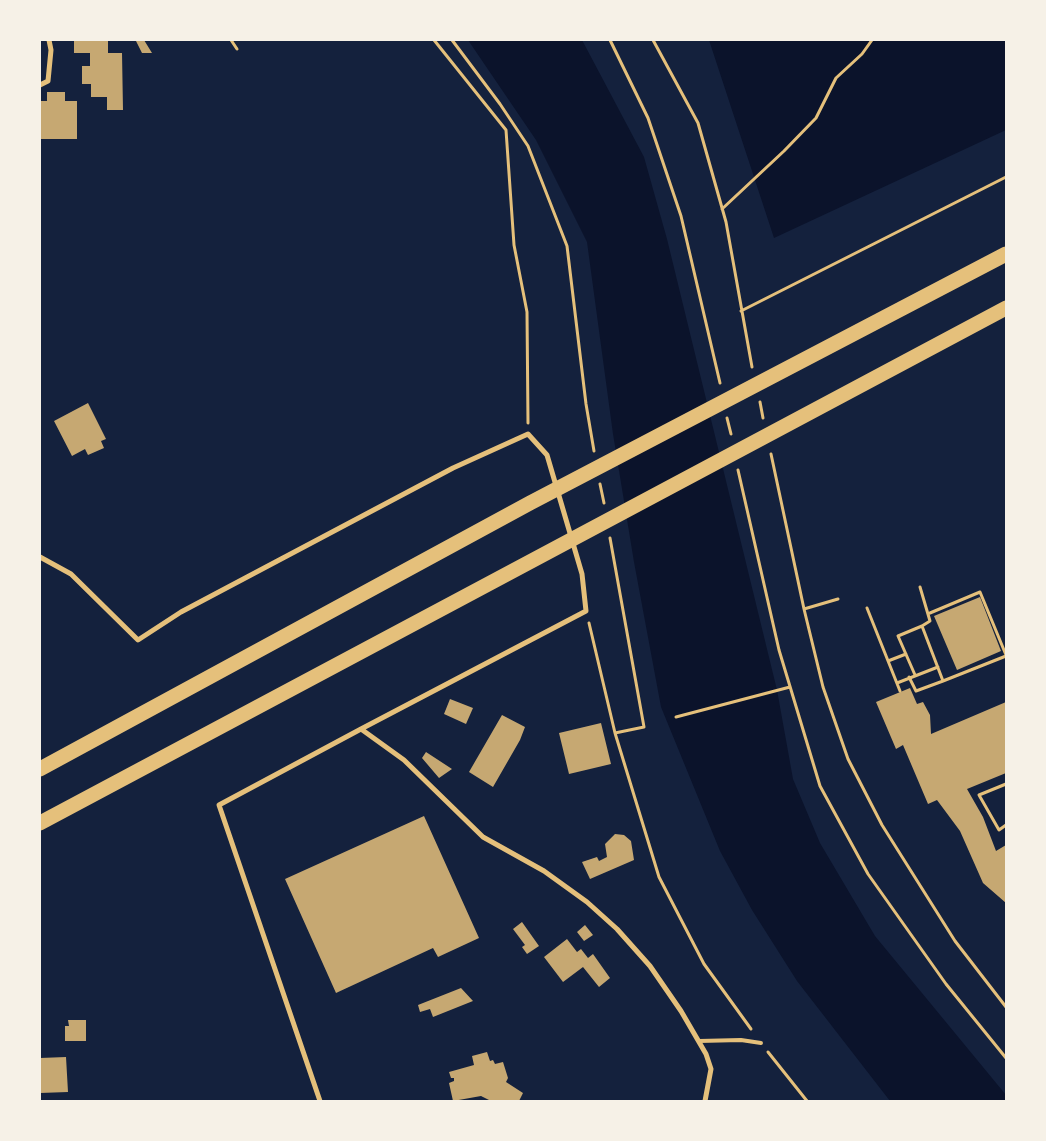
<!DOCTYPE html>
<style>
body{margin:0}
#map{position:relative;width:1046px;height:1141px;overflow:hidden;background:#14213d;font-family:Helvetica,sans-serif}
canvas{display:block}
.frame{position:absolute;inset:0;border:41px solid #f6f1e7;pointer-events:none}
</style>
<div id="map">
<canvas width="1046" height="1141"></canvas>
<div class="frame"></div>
</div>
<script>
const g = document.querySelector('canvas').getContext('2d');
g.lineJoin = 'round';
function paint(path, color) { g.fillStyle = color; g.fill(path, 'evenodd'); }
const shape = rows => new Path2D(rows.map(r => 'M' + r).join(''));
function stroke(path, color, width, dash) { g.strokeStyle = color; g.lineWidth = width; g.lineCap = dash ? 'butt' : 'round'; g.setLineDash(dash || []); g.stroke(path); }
const water = shape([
 [468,40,582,40,644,157,667,239,777,690,793,779,820,843,875,936,1006,1095,1006,1101,890,1101,797,981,752,910,720,851,661,707,634,562,613,434,587,242,536,140],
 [709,40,1006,40,1006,130,774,238]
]);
const building = shape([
 [74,40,108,40,108,53,122,53,123,110,107,110,107,97,91,97,91,84,82,84,82,66,90,66,90,53,74,53],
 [144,40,152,53,142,53,136,41],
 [47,92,65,92,65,101,77,101,77,139,40,139,40,101,47,101],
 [88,403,106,439,101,441,104,448,88,455,85,449,72,456,54,421],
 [980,597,1001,651,957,670,934,616],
 [910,688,917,704,923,702,930,715,931,734,1006,702,1006,773,967,789,983,817,996,851,1006,845,1006,903,983,883,960,831,937,800,928,804,903,745,896,749,876,702],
 [450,699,473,708,466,724,444,714],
 [502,715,525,727,520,740,493,787,469,772],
 [601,723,611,764,569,774,559,733],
 [426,752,452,769,439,778,422,758],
 [424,816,479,938,438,957,433,948,336,993,285,879],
 [615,834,624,835,631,841,634,860,590,879,582,862,597,857,599,861,607,857,605,844],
 [522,922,539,946,527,954,522,947,525,945,513,929],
 [585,925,593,935,584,941,577,932],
 [567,939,577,952,581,949,588,958,593,954,610,978,599,987,583,967,563,982,544,957],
 [461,988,473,1001,433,1017,430,1009,420,1012,418,1005],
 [68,1020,86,1020,86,1041,65,1041,65,1026,69,1026],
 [487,1052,490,1061,493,1060,495,1064,503,1062,508,1078,506,1082,523,1093,519,1101,491,1101,481,1096,453,1101,449,1083,454,1081,454,1078,451,1078,449,1072,474,1065,472,1056],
 [66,1057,68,1092,40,1093,40,1058]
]);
const path = shape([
 [231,40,237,49],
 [434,40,506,130,514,245,527,312,528,423],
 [452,40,500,104,528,146,567,246,586,404,594,451],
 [610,40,648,118,681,216,720,383],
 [653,40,698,123,726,222,752,367],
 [722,209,784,151,816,118,836,78,862,54,872,40],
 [741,311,1006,177],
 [760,402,763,418],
 [727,418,731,434],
 [771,454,804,609,823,687,848,759,882,825,955,941,1006,1007],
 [738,470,779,650,820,786,868,874,946,984,1006,1058],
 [600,484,604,503],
 [610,538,644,727,615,733],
 [920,587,930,621,922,626,943,681,1006,656],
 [867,608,900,691],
 [804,609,838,599],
 [930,613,980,592,1006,655],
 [589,623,615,733,659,877,704,964,751,1029],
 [888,661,906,654],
 [915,675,898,636,922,626],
 [909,677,916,691,943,681],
 [897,683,938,667],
 [676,717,790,687],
 [1006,784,979,795,999,830,1006,825],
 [768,1052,807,1101]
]);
const service = shape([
 [699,1041,741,1040,761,1043]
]);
const minor = shape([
 [40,85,48,81,51,50,49,40],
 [40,557,71,574,138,640,181,612,453,468,528,434,547,455,582,574,586,611,361,729,404,760,483,837,544,871,587,902,617,929,650,966,681,1011,706,1054,711,1069,705,1101],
 [320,1101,219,805,361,729]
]);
const motorway = shape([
 [40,769,530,503,1006,254],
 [40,823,1006,308]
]);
paint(water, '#0b132b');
paint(building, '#c6a872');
stroke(path, '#e5c07b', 3);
stroke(service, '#e5c07b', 4);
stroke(minor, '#e5c07b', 5);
stroke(motorway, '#e5c07b', 15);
</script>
